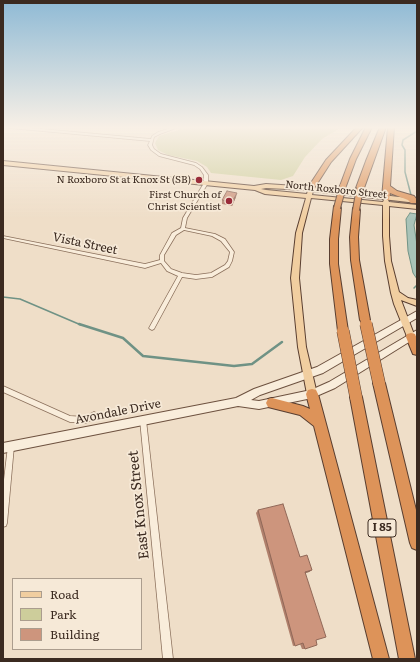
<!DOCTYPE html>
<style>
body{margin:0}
#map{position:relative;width:420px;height:662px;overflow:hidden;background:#efdec8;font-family:Literata,serif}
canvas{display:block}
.frame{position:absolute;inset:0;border:4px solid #3b2a20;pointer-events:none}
.legend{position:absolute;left:12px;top:578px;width:130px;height:72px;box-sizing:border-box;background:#f6e9d7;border:1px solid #ab9d8e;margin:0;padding:5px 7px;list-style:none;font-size:12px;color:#3b2a20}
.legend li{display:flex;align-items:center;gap:8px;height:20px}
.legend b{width:20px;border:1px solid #ab9d8e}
</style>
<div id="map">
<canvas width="420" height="662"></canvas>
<div class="frame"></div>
<ul class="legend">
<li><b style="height:5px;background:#f1cea0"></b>Road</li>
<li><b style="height:11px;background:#cdcd9b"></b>Park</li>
<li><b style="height:11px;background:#cd957d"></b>Building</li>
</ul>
</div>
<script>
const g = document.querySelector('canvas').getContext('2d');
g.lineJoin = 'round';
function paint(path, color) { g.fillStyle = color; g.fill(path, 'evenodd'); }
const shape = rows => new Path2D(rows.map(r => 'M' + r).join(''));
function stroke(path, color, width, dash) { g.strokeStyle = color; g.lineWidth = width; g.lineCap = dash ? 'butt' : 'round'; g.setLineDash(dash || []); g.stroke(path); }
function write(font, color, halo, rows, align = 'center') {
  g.font = font + ' Literata,serif'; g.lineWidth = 3.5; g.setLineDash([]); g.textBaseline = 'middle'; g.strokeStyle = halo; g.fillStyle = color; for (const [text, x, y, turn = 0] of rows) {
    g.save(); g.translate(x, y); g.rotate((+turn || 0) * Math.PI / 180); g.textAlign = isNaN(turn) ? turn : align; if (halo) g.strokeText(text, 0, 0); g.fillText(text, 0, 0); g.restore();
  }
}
const green = shape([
 [187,127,342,127,322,139,305,157,293,176,281,180,211,173,207,167,197,161,168,155,158,150,155,143,159,136]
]);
const water = shape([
 [410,213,417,214,414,225,417,245,417,279,413,273,408,251,406,219,410,213]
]);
const streamFar1 = shape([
 [411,195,405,172,405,150,402,145,403,140,417,131],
 [414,288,417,285],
 [3,297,20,299,81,325]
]);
const stream = shape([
 [79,324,123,338,143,356,234,366,252,364,282,342]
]);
const street = shape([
 [7,127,21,127,151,139,152,136,158,132,174,127,179,127,160,134,154,137,152,145,154,149,161,154,196,163,202,167,208,175,208,183,187,218,185,228,215,234,225,239,234,252,232,261,229,267,212,277,196,279,182,277,154,329,152,330,150,329,149,328,178,276,167,271,161,263,145,268,3,238,3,236,145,264,160,260,160,255,172,233,181,228,183,218,204,183,204,175,200,169,194,165,159,156,151,150,148,145,150,141,9,128,7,127],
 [184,230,212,236,221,241,230,252,228,261,225,265,211,273,196,275,182,273,171,269,164,261,164,255,176,235,184,230],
 [3,386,70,416,85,417,94,412,96,413,97,415,96,417,86,423,70,422,3,392,3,386],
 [143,417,145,418,146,420,173,659,163,659,140,420,141,418,143,417],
 [11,443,13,444,14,446,7,523,6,526,3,527,3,488,8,446,9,444,11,443]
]);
const secondary = shape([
 [417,311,417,318,323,373,260,395,251,400,259,401,311,390,329,382,417,330,417,337,335,388,312,398,259,409,238,406,3,453,3,443,236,398,254,389,317,367,417,311]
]);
const primary = shape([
 [3,161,254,186,266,184,311,187,417,199,417,203,313,191,312,195,383,202,384,200,386,199,388,200,389,202,417,205,417,209,389,206,389,236,391,261,399,292,408,298,417,300,417,306,401,300,415,337,414,339,411,340,408,339,394,304,391,293,385,261,383,236,383,205,311,198,302,233,299,278,306,347,317,394,315,397,312,398,309,397,307,394,298,347,291,278,296,233,306,198,265,194,255,190,3,165,3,161],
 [266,188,308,190,307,194,266,190,261,189,266,188]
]);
const highway = shape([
 [357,127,363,127,331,162,313,190,309,190,307,189,326,160,357,127],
 [366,127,372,127,356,159,346,186,341,187,340,186,350,159,366,127],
 [380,127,386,127,364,188,358,189,356,188,366,161,380,127],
 [388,127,394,127,390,186,397,191,414,196,417,200,417,203,411,203,408,200,390,193,389,200,386,200,382,198,388,127],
 [334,206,340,206,341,208,338,239,338,264,348,331,347,334,343,335,339,334,338,331,330,264,330,239,334,206],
 [353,208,359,208,360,210,358,237,359,260,370,320,368,323,365,324,362,323,360,320,351,260,350,237,353,208],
 [411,333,415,334,417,339,417,355,413,354,406,337,407,334,411,333],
 [379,378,383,380,385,383,417,514,417,550,412,548,410,543,373,383,375,380,379,378],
 [312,389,316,390,318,394,389,659,373,659,314,426,300,415,268,407,266,403,268,399,272,398,303,406,310,409,306,394,308,390,312,389],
 [356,392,360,393,362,397,415,659,399,659,350,397,352,393,356,392]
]);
const highwayBridgeFar2 = shape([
 [337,208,343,186],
 [356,210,360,188]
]);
const highwayBridgeFar1 = shape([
 [365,320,366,325]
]);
const highwayBridge = shape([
 [366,324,379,383],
 [343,331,356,397]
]);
const wall = shape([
 [236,197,232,206,222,204,222,200],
 [258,510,312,570,309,572,305,573,316,640,305,649,302,649,300,644,293,646,256,513]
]);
const shadedWall = shape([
 [237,193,236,197,232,206,232,202],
 [312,570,309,572,302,574,305,572]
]);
const building = shape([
 [227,191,237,193,232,202,222,200,227,191],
 [283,504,300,557,307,555,312,570,305,572,326,637,316,640,317,645,305,649,303,643,295,646,258,510,283,504]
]);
const markers = [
 [199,180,4,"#9a2c3a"],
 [229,201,4,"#9a2c3a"]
];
const farPoinames = [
 ["N Roxboro St at Knox St (SB)",191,180],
 ["First Church of",221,195],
 ["Christ Scientist",221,207]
];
const farStreetnames = [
 ["North Roxboro Street",336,190,6]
];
const shields = [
 [382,528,28]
];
const shieldNames = [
 ["I 85",382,528]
];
const streetNames = [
 ["Vista Street",85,244,12],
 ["Avondale Drive",118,412,-11]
];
const nearStreetnames = [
 ["East Knox Street",139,505,-96]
];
paint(green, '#cdcd9b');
paint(water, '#a9c3b8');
stroke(water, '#6f9285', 1);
stroke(streamFar1, '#6f9285', 1.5);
stroke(stream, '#6f9285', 2.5);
stroke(street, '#8b705c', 1.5);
stroke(secondary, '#6d513f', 2);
stroke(primary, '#593e30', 2);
stroke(highway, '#593e30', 2);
paint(street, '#f9eddb');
paint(secondary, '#f9eddb');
paint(primary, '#f1cea0');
paint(highway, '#dd9359');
stroke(highwayBridgeFar2, '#593e30', 8, []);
stroke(highwayBridgeFar1, '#593e30', 10, []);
stroke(highwayBridge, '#593e30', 13, []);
stroke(highwayBridgeFar2, '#dd9359', 6);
stroke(highwayBridgeFar1, '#dd9359', 8);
stroke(highwayBridge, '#dd9359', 12);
paint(wall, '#b0806c');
paint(shadedWall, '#906858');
paint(building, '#cd957d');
stroke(building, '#906858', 1);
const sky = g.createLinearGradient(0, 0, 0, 220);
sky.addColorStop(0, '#8fbad5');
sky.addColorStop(0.58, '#f8f0e6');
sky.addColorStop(1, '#f8f0e600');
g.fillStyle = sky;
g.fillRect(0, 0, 420, 220);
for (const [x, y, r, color] of markers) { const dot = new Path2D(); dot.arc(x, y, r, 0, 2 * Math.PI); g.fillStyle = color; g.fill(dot); stroke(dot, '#f6e9d7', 1.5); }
write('10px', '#3b2a20', '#f6e9d7', farPoinames, 'right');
write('10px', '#3b2a20', '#f6e9d7', farStreetnames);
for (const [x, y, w] of shields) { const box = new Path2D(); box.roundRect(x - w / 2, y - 9, w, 18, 3); g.fillStyle = '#f6e9d7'; g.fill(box); stroke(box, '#3b2a20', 1); }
write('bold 11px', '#3b2a20', null, shieldNames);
write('12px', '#3b2a20', '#f6e9d7', streetNames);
write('14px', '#3b2a20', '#f6e9d7', nearStreetnames);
</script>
